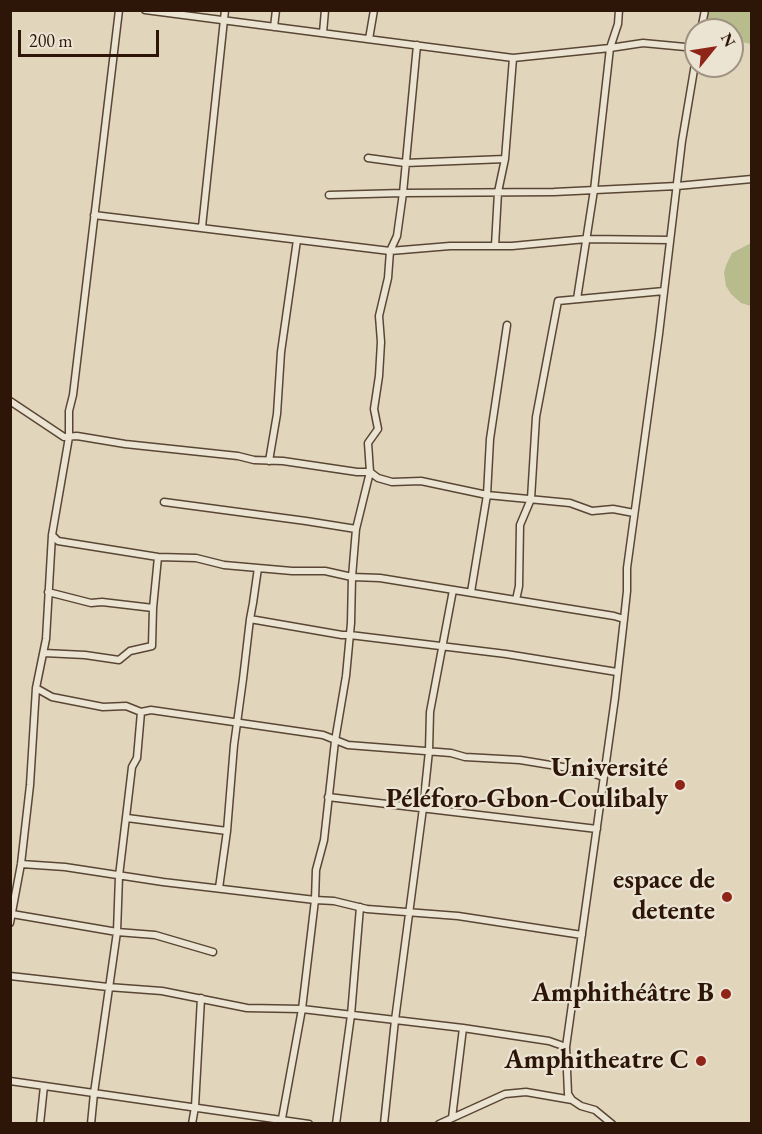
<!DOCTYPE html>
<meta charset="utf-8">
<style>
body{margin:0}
#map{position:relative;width:762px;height:1134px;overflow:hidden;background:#e1d5bc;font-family:"EB Garamond",serif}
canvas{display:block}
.frame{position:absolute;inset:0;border:12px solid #2d1607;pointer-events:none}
.north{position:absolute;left:684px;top:18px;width:60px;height:60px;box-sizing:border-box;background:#ece4d3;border:2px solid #a09281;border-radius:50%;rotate:60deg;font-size:16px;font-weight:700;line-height:24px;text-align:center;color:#2d1607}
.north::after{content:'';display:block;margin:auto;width:21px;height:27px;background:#8f2418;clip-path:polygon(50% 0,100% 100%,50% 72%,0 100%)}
.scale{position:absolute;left:18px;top:30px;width:141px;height:27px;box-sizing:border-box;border:3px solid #2d1607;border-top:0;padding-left:8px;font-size:18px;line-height:21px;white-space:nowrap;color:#2d1607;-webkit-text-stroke:4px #ece4d3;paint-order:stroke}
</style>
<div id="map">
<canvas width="762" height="1134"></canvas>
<div class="frame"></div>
<div class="north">N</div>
<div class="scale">200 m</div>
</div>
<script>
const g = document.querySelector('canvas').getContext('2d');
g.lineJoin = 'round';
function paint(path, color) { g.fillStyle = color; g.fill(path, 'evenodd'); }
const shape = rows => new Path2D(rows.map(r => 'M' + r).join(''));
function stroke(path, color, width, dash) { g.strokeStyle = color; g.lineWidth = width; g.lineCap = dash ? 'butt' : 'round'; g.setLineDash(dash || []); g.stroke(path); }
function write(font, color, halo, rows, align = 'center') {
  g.font = font + ' "EB Garamond",serif'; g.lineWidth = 4.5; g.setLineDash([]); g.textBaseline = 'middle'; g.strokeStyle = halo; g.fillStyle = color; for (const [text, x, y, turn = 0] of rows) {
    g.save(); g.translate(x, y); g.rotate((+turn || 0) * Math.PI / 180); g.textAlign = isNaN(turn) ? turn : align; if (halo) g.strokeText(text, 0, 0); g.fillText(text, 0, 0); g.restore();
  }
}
const green = shape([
 [707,11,751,11,751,44,742,42,732,42,732,30,704,30],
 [751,243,751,306,741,303,731,294,726,286,724,273,726,265,732,253]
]);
const minor = shape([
 [145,10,513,58,610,48,643,43,696,48],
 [274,27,276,10],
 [701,30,705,10],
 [323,33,325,10],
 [369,39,374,10],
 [368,158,405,163,505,159],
 [329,195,403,193,554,192,677,186,752,179],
 [94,215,390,251,450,246,512,246,586,239,670,240],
 [202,227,225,10],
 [495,246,498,192,505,159,513,58],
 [577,299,594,190,610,48,618,24,619,10],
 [10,401,64,437,77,436,125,444,238,456,254,460,283,461,357,472,370,472,378,478,392,482,421,481,487,495,570,503,592,511,613,509,634,513],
 [269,461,277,414,281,352,297,240],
 [164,502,306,521,356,529],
 [52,535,58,541,158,557,196,558,224,565,292,571,325,571,352,577,380,578,614,616,624,619],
 [48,592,91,603,102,602,153,608],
 [471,592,487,495,490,439,507,325],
 [516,600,519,586,520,525,531,499,536,417,558,301,664,291],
 [250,619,342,635,350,635,506,654,617,672],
 [44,653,85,655,119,660,130,651,152,646,153,608,158,557],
 [36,688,52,697,103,707,126,706,141,712,151,710,323,735,348,745,451,753,465,757,520,760,587,771,603,777],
 [328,797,597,829],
 [127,818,227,831],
 [21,864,65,867,163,882,315,900,334,901,367,909,458,916,582,935],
 [219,888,227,831,234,745,243,679,250,619,253,603,258,568],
 [12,914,117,932,155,935,213,952],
 [10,923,21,864,30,785,36,688,46,639,52,535,69,437,69,411,73,395,119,10],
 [10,976,108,987,162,991,247,1008,302,1009,463,1028,549,1041,566,1047],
 [10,1081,309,1124],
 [452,1118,463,1028],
 [40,1124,44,1086],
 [91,1124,94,1093,117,932,119,876,132,767,137,758,141,712],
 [192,1124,195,1107,201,998],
 [281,1124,302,1009,315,900,316,870,324,840,335,741,346,676,351,623,352,577,356,529,370,472,368,443,378,429,374,409,379,376,381,342,379,316,388,278,390,251,397,236,403,193,417,45],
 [336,1124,351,1015,360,907],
 [384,1124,395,1020,423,808,429,751,430,712,453,590],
 [439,1124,505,1094,526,1092,572,1100],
 [612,1124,595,1110,581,1106,572,1100,568,1094,566,1047,615,698,624,619,627,591,627,568,659,334,682,141,696,58]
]);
const markers = [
 [680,785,6,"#8f2418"],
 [727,897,6,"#8f2418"],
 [726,994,6,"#8f2418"],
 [701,1061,6,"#8f2418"]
];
const poiNames = [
 ["Université",668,769],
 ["Péléforo-Gbon-Coulibaly",668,800],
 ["espace de",715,881],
 ["detente",715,912],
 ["Amphithéâtre B",714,994],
 ["Amphitheatre C",689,1061]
];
paint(green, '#b8bc8d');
stroke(minor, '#5a4634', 9);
stroke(minor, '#ece4d3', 6);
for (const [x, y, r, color] of markers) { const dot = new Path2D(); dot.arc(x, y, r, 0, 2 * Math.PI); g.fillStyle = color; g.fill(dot); stroke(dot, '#ece4d3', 2); }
write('bold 27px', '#2d1607', '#ece4d3', poiNames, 'right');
</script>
